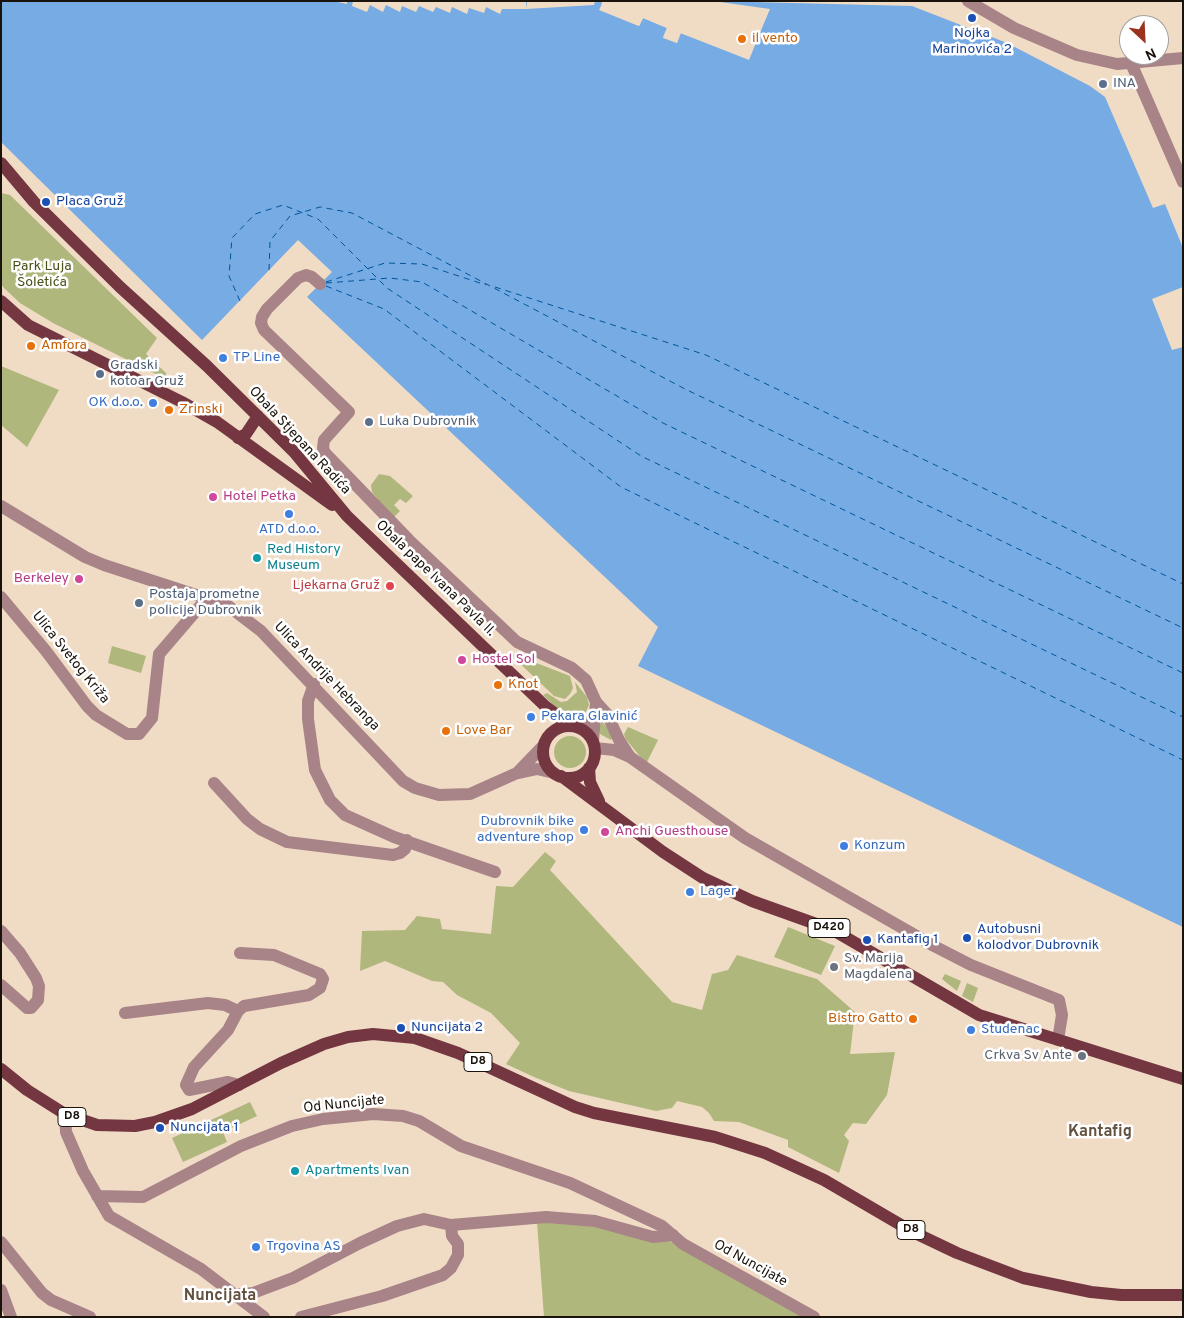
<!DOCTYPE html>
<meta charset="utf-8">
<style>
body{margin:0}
#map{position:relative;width:1184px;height:1318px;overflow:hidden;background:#f0dbc5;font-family:Overpass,sans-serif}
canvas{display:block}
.frame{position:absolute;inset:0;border:2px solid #1a130b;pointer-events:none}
.north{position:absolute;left:1119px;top:15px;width:50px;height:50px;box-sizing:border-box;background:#fff;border:1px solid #a3a19d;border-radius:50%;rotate:155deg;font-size:14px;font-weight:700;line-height:20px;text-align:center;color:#1a130b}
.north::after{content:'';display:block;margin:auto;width:18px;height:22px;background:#9b321d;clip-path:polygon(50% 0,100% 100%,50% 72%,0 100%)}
</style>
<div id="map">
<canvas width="1184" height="1318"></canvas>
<div class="frame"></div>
<div class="north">N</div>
</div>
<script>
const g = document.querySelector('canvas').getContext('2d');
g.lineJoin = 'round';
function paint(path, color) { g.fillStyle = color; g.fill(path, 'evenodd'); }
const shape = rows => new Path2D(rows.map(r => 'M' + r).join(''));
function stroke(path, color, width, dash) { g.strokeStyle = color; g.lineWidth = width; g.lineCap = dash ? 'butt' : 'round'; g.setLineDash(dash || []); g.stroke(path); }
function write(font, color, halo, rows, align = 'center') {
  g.font = font + ' Overpass,sans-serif'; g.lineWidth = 5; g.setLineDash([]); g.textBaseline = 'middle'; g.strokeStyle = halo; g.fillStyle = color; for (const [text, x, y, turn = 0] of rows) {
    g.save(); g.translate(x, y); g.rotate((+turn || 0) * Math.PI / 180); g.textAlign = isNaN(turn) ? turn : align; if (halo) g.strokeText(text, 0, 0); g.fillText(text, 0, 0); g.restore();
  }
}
const green = shape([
 [1,193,10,195,157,338,146,354,166,373,166,379,53,323,20,303,4,288,1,284],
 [1,366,59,390,27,447,1,425],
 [379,474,390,476,413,496,406,503,400,499,394,505,400,511,393,518,372,492,371,485],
 [112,646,146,656,141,673,108,663],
 [508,652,570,676,573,688,570,694,565,699,554,696],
 [575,682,587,697,589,705,583,718,571,722,543,695,547,693,561,702,567,701,577,692],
 [602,721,613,736,611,740,600,734,598,728],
 [628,727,658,740,646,764,625,738,624,734],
 '554 752a16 16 0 1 1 32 0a16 16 0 1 1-32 0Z',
 [545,852,556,861,550,870,672,1002,702,1010,712,974,728,970,737,955,817,979,855,1012,850,1054,895,1052,887,1095,866,1124,853,1123,844,1135,849,1141,839,1173,788,1147,788,1140,739,1122,714,1121,709,1113,702,1107,677,1101,672,1108,656,1111,569,1091,534,1077,506,1064,520,1043,491,1013,457,995,443,982,432,981,385,961,360,971,362,931,405,930,417,916,440,919,442,929,491,934,496,886,513,887],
 [788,927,835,946,821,975,774,957],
 [945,974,961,981,957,991,942,979],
 [967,983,978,988,973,1002,962,996],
 [250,1102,257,1116,223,1132,227,1142,183,1162,172,1138],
 [537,1222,599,1227,669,1241,804,1317,544,1317]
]);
const water = shape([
 [1,1,333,1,347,4,347,1,533,1,527,2,526,9,594,5,595,2,602,2,600,10,639,26,643,18,667,28,663,38,677,43,680,33,748,59,770,9,713,1,912,6,1007,43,1090,86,1105,97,1153,208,1165,204,1183,248,1183,287,1152,299,1172,350,1183,347,1183,927,638,666,658,627,307,297,332,272,298,240,202,340,1,142]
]);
const pier = shape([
 [353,1,507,1,526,2,526,9,502,9,500,14,486,7,484,13,469,8,467,14,452,7,450,13,436,7,433,12,419,6,416,12,402,6,400,12,386,5,383,12,370,5,367,12,352,6],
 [604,1,602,8,638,23,643,15,668,26,666,36,675,40,678,32,681,31,747,56,766,12,768,13,749,60,681,33,677,43,663,37,667,28,643,18,639,26,599,10],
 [727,24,746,33,742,46,721,37]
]);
const ferry = shape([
 [269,270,270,241,290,216,320,207,352,213,685,389,1183,628],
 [326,282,385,263,422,264,486,285],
 [326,283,390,278,422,282,663,423,1183,673],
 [326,286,384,309,621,487,1183,760],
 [495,287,706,355,1183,584],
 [240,301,229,276,232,238,255,214,283,205,318,219,387,288,641,456,1183,717]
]);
const minor = shape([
 [968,1,1014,28,1077,55,1117,64,1183,58],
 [1131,63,1183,182],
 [320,284,312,277,306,275,298,278,267,309,262,317,261,323,264,330,349,412,324,440,323,448,325,453,409,540,517,642,572,668,586,680,596,702,593,741],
 [1,506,85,557,104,565,227,605,261,631,403,781,415,788,439,795,470,794,517,773,544,745],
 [1,597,46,651,87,706,96,715,127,734,139,734,152,718,159,654,208,597],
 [314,684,308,701,308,719,315,770,330,800,345,815,394,837,495,872],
 [596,702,607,714,619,740,630,757],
 [575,726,590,720,595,714],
 [595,748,614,750,630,757,745,838,934,946,971,965,1059,1000,1062,1015,1058,1040],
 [519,773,537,769,554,773],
 [214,783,247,819,260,829,287,842,393,855,400,853,405,849,407,840],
 [1,931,20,953,36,978,39,986,38,1000,31,1008,27,1008,1,985],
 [125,1013,208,1003,225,1005,238,1011],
 [239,1085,228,1082,189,1090,186,1085,194,1067,228,1030,238,1011,244,1006,309,995,320,988,323,979,320,974,274,955,240,953],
 [65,1114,66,1132,83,1171,109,1216,201,1269,264,1317],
 [97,1196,143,1197,241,1146,292,1126,323,1119,373,1114,403,1116,419,1121,461,1146,570,1183,662,1226,683,1244,814,1317],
 [1,1242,42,1293,51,1300,90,1317],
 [1,1290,11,1317],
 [234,1295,253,1293,293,1278,360,1243,397,1226,424,1219,451,1225,546,1217,595,1221,653,1237,673,1235],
 [301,1317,382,1296,443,1275,451,1268,458,1255,458,1244,452,1236,451,1225]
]);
const major = shape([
 [1,163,34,202,120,287,207,366,294,452,347,516,545,706,571,726],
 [1,301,28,325,182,402,217,422,332,505],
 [238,438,246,434,258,416],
 '543 752a26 26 0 1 1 52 0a26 26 0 1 1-52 0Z',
 [589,768,590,782,599,801],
 [561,776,663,852,703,878,752,901,833,930,979,1015,1183,1079],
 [1,1069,27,1090,65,1114,97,1125,135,1126,155,1122,192,1109,281,1063,324,1044,348,1037,373,1034,415,1038,458,1053,575,1107,594,1113,715,1137,765,1153,824,1180,913,1232,957,1253,1023,1278,1091,1292,1121,1295,1183,1295]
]);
const markers = [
 [972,18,5,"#1a4fb4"],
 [742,39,5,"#e8710a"],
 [1103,84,5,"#5c6f8a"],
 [46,202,5,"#1a4fb4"],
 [31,346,5,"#e8710a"],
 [223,358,5,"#3f7fe0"],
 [100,374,5,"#5c6f8a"],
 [153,403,5,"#3f7fe0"],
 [169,410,5,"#e8710a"],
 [369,422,5,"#5c6f8a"],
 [213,497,5,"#d1479c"],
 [289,514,5,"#3f7fe0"],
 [257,558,5,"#0f9aa8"],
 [79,579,5,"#d1479c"],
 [390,586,5,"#e0444e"],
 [139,603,5,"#5c6f8a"],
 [462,660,5,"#d1479c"],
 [498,685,5,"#e8710a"],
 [531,717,5,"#3f7fe0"],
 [446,731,5,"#e8710a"],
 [584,830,5,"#3f7fe0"],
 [605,832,5,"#d1479c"],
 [844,846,5,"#3f7fe0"],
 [690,892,5,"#3f7fe0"],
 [967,938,5,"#1a4fb4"],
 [867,940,5,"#1a4fb4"],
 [834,967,5,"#6b7280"],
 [913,1019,5,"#e8710a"],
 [401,1028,5,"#1a4fb4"],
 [971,1030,5,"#3f7fe0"],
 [1082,1056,5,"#6b7280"],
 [160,1128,5,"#1a4fb4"],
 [295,1171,5,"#0f9aa8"],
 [256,1247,5,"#3f7fe0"]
];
const shields = [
 [829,928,42],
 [478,1062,28],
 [72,1117,28],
 [911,1230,28]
];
const shieldNames = [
 ["D420",829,928],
 ["D8",478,1062],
 ["D8",72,1117],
 ["D8",911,1230]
];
const transitNames = [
 ["Nojka",972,34,"center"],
 ["Marinovića 2",972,50,"center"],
 ["Placa Gruž",56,202],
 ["Autobusni",977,930],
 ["kolodvor Dubrovnik",977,946],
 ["Kantafig 1",877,940],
 ["Nuncijata 2",411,1028],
 ["Nuncijata 1",170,1128]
];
const foodNames = [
 ["il vento",752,39],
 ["Amfora",41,346],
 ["Zrinski",179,410],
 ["Knot",508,685],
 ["Love Bar",456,731],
 ["Bistro Gatto",903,1019,"right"]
];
const serviceNames = [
 ["INA",1113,84],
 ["Gradski",110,366],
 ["kotoar Gruž",110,382],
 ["Luka Dubrovnik",379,422],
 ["Postaja prometne",149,595],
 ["policije Dubrovnik",149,611]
];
const parkNames = [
 ["Park Luja",42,267],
 ["Šoletića",42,283]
];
const shopNames = [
 ["TP Line",233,358],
 ["OK d.o.o.",143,403,"right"],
 ["ATD d.o.o.",289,530,"center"],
 ["Pekara Glavinić",541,717],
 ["Dubrovnik bike",574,822,"right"],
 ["adventure shop",574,838,"right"],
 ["Konzum",854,846],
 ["Lager",700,892],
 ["Studenac",981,1030],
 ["Trgovina AS",266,1247]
];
const streetNames = [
 ["Obala Stjepana Radića",299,441,47],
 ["Obala pape Ivana Pavla II.",435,579,44],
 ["Ulica Svetog Križa",70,658,51],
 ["Ulica Andrije Hebranga",326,677,46],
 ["Od Nuncijate",344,1105,-6],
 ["Od Nuncijate",750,1264,29]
];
const hotelNames = [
 ["Hotel Petka",223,497],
 ["Berkeley",69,579,"right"],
 ["Hostel Sol",472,660],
 ["Anchi Guesthouse",615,832]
];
const cultureNames = [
 ["Red History",267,550],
 ["Museum",267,566],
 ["Apartments Ivan",305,1171]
];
const healthNames = [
 ["Ljekarna Gruž",380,586]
];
const worshipNames = [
 ["Sv. Marija",844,959],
 ["Magdalena",844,975],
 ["Crkva Sv Ante",1072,1056,"right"]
];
const quarterNames = [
 ["Kantafig",1100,1133],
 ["Nuncijata",220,1297]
];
paint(green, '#afb77c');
paint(water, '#76abe4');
paint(pier, '#f0dbc5');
stroke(ferry, '#005699', 1, [6, 5]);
stroke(minor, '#a88387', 12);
stroke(major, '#743741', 12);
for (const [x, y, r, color] of markers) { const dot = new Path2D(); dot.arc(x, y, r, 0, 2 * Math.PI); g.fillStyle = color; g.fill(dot); stroke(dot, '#fff', 2); }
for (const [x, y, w] of shields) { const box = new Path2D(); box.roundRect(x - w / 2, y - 9.5, w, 19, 4); g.fillStyle = '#fff'; g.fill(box); stroke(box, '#1a130b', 1); }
write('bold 12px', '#1a130b', null, shieldNames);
write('14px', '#164399', '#fff', transitNames, 'left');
write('14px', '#c56008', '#fff', foodNames, 'left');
write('14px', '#4e5e75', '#fff', serviceNames, 'left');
write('14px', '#494f16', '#fff', parkNames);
write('14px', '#366cbe', '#fff', shopNames, 'left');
write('14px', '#1a130b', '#fff', streetNames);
write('14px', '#b23c85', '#fff', hotelNames, 'left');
write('14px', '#0d838f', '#fff', cultureNames, 'left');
write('14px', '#be3a42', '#fff', healthNames, 'right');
write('14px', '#5b616d', '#fff', worshipNames, 'left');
write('bold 16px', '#645240', '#fff', quarterNames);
</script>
